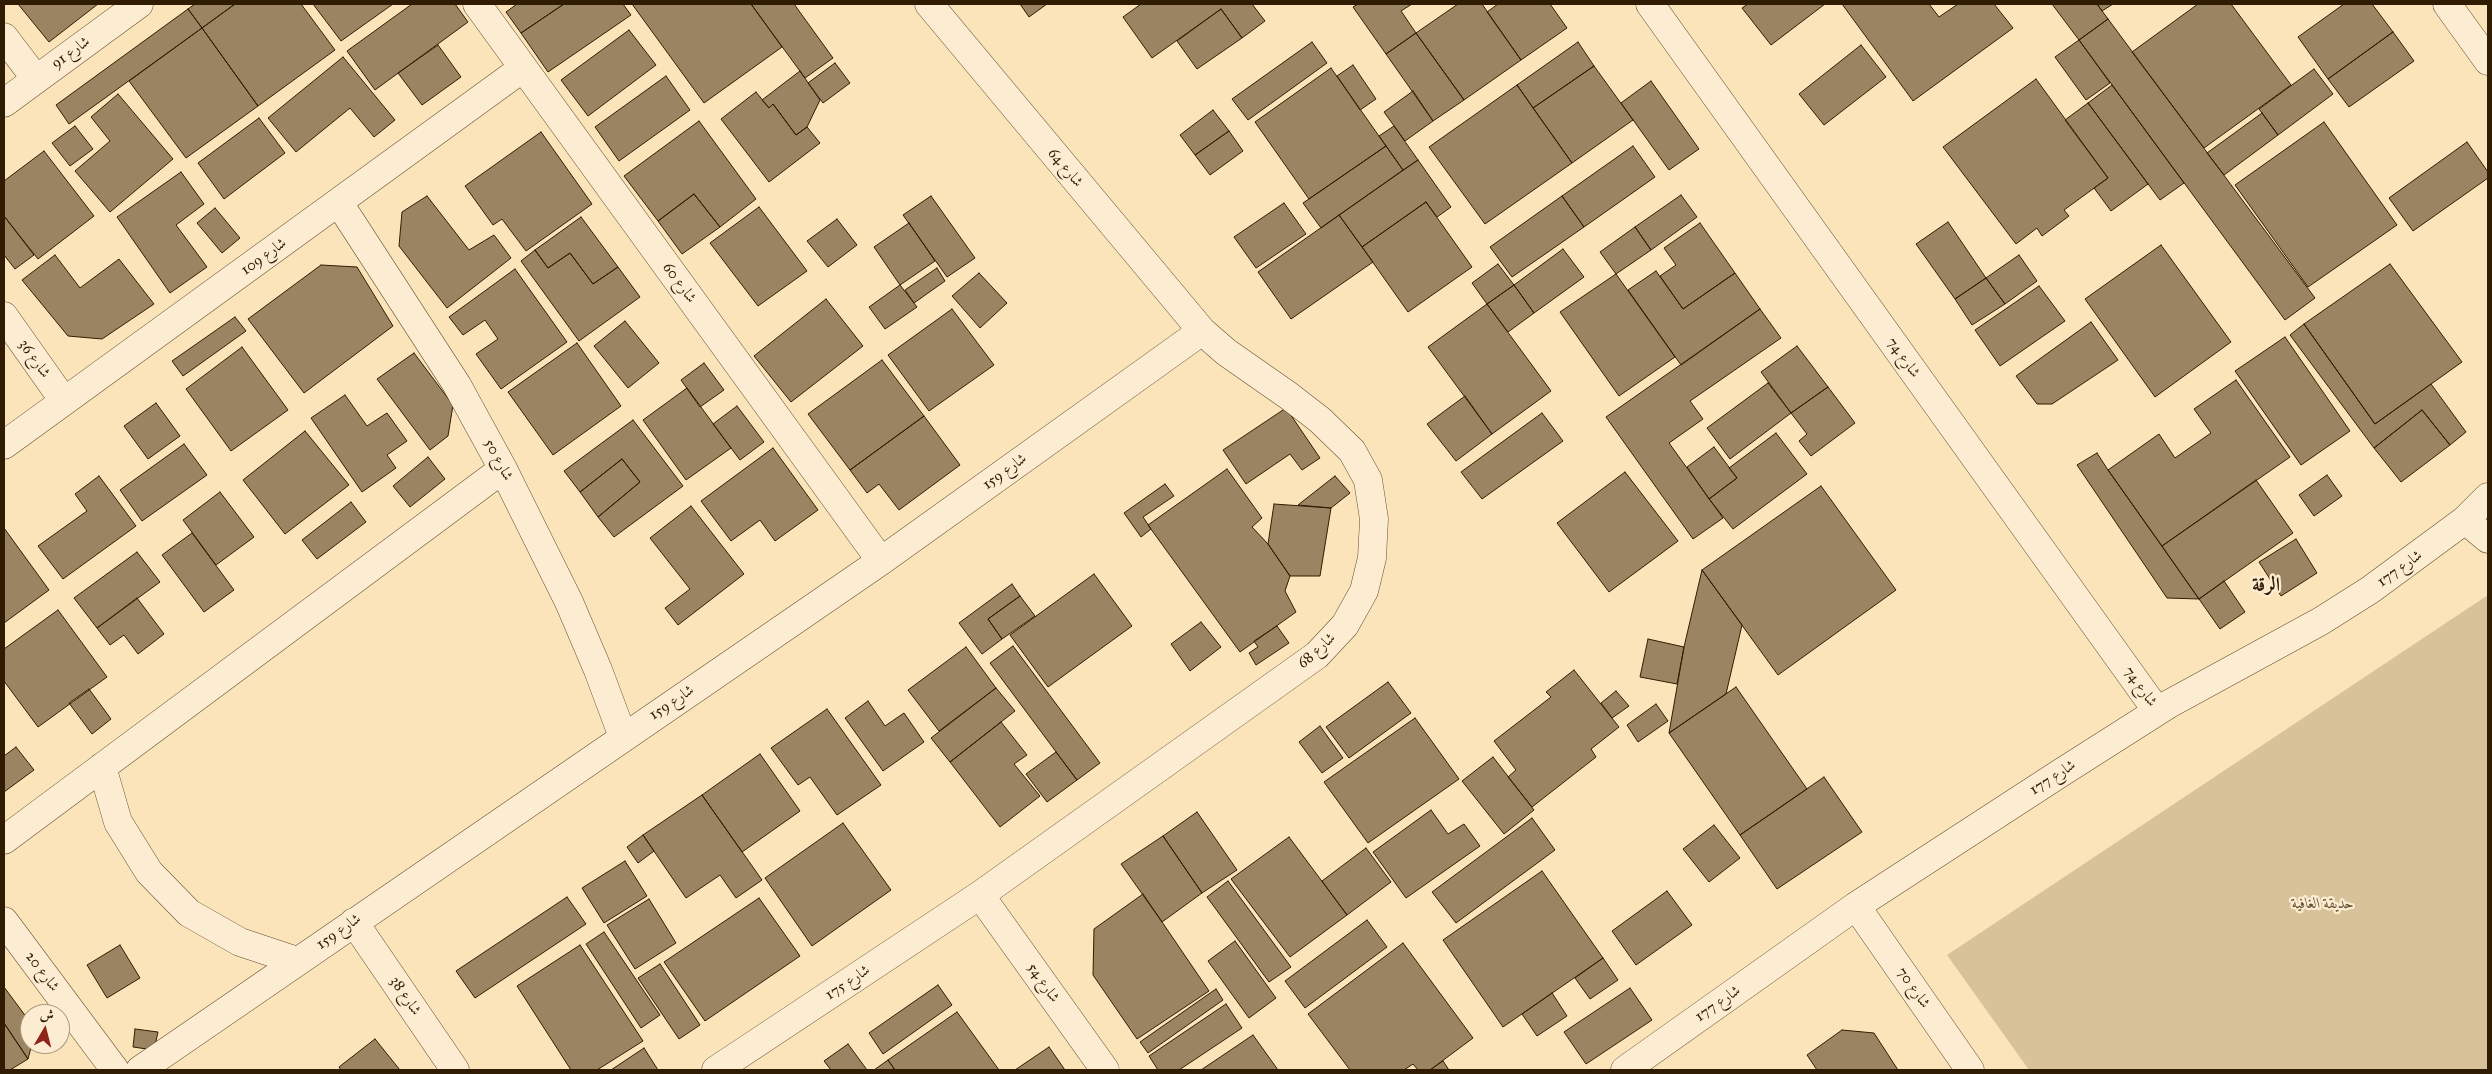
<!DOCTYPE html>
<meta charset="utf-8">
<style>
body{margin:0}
#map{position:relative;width:2492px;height:1074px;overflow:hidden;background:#fbe4b9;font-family:"IM FELL Great Primer",Amiri,serif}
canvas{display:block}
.frame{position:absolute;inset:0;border:5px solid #301c03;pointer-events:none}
.north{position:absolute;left:20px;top:1004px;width:50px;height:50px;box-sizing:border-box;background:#fcedd2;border:1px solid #aa997f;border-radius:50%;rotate:8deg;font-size:14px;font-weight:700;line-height:20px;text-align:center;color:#301c03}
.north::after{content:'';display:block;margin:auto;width:18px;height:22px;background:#8f2418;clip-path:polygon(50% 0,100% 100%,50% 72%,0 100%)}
</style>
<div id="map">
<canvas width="2492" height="1074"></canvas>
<div class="frame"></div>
<div class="north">ش</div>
</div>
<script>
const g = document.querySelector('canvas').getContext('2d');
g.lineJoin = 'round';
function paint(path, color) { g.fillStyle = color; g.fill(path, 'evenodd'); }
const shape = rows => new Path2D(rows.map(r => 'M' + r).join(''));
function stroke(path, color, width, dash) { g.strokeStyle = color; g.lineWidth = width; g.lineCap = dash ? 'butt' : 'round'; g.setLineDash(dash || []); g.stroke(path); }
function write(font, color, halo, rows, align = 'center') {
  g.font = font + ' "IM FELL Great Primer",Amiri,serif'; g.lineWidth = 4.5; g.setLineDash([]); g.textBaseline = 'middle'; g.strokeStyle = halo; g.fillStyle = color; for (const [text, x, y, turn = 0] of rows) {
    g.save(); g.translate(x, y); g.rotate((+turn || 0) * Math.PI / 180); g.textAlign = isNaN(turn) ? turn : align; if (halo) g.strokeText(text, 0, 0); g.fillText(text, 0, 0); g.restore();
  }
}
const green = shape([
 [2488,595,2488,1070,2029,1070,1947,955]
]);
const building = shape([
 [18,4,98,4,49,42,18,4],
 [195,4,235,4,202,28,188,9,195,4],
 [235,4,301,4,335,50,258,106,202,28,235,4],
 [313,4,393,4,341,41,313,4],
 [412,4,455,4,468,22,375,90,347,51,412,4],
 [517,4,564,4,521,33,506,12,517,4],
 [564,4,623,4,631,15,548,72,521,33,564,4],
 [632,4,751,4,782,47,704,103,632,4],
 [751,4,794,4,833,58,805,78,751,4],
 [1020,4,1047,4,1029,17,1020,4],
 [1141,4,1252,4,1265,21,1242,38,1221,9,1152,58,1123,17,1141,4],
 [1358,4,1412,4,1401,11,1416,33,1386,54,1353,7,1358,4],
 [1458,4,1482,4,1521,60,1464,100,1416,33,1458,4],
 [1498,4,1550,4,1567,28,1521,60,1487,12,1498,4],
 [1748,4,1825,4,1771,45,1742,8,1748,4],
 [1842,4,1929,4,1939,17,1958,4,1994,4,2013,28,1913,101,1842,4],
 [2052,4,2097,4,2108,19,2079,40,2052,4],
 [2097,4,2113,4,2102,11,2097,4],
 [2198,4,2231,4,2291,85,2204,148,2132,52,2198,4],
 [2344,4,2372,4,2393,32,2328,79,2298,37,2344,4],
 [188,9,202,28,69,124,56,105,188,9],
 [1221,9,1242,38,1197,69,1177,41,1221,9],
 [2108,19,2315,298,2285,320,2079,40,2108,19],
 [202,28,258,106,186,158,129,81,202,28],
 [629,30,656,65,588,116,561,80,629,30],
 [2393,32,2414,61,2349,107,2328,79,2393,32],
 [1416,33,1464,100,1433,121,1386,54,1416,33],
 [2079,40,2110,83,2086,100,2055,57,2079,40],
 [1312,42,1327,63,1248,120,1232,99,1312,42],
 [1578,42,1594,66,1533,108,1517,85,1578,42],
 [438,45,461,77,422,105,398,73,438,45],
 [1861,45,1886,77,1824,125,1799,94,1861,45],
 [343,57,395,120,374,137,350,108,296,152,268,118,343,57],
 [835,63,850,83,823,103,808,83,835,63],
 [1353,65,1376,99,1360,110,1337,76,1353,65],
 [1594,66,1633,120,1572,163,1533,108,1594,66],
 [1331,68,1386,146,1309,199,1255,122,1331,68],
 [2314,69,2333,94,2278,135,2259,109,2314,69],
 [800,71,820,100,807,127,796,135,773,104,769,108,762,100,800,71],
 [666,76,690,110,619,161,595,127,666,76],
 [2036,79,2108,178,2064,210,2069,216,2042,236,2037,228,2016,244,1943,147,2036,79],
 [1651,81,1699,149,1669,170,1621,103,1651,81],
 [1517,85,1572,163,1485,224,1429,147,1517,85],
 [2112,85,2184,183,2160,200,2088,103,2112,85],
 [1413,91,1433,121,1405,141,1384,112,1413,91],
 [756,92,769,108,773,104,796,135,807,127,820,143,769,182,721,119,756,92],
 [118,94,173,159,110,212,75,171,110,141,91,117,118,94],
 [2088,103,2148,184,2111,211,2094,188,2108,178,2065,120,2088,103],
 [1213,110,1229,131,1195,155,1180,135,1213,110],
 [2262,113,2278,135,2224,175,2207,153,2262,113],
 [259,118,285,153,224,199,198,163,259,118],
 [699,121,756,199,720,227,694,194,658,221,624,176,699,121],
 [2324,122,2397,225,2308,287,2235,185,2324,122],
 [75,126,93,149,70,166,52,143,75,126],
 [1394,126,1418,160,1403,170,1379,136,1394,126],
 [1229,131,1243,151,1210,175,1195,155,1229,131],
 [541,132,592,204,526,251,502,219,493,225,465,186,541,132],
 [2467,142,2488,172,2488,178,2413,231,2389,198,2467,142],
 [1386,146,1403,170,1321,228,1303,203,1386,146],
 [1633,146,1655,177,1584,227,1562,196,1633,146],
 [44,151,94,216,38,259,4,216,4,181,44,151],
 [1418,160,1451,207,1437,217,1426,202,1362,247,1339,215,1418,160],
 [181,172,204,204,176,225,207,267,170,293,117,217,181,172],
 [694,194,720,227,682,254,658,221,694,194],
 [1681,195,1697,217,1651,250,1635,227,1681,195],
 [427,196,469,250,494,235,511,258,447,308,399,246,402,212,427,196],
 [931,196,975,258,947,277,903,215,931,196],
 [1562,196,1584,227,1512,277,1490,247,1562,196],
 [1426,202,1472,267,1408,312,1362,247,1426,202],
 [1284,203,1306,234,1256,268,1234,237,1284,203],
 [759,207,807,271,758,306,710,243,759,207],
 [215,208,240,238,222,253,197,223,215,208],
 [1339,215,1373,262,1291,319,1258,272,1339,215],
 [4,216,34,255,15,269,4,255,4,216],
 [581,217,618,267,593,284,570,253,548,268,535,250,581,217],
 [837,219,857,245,828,267,807,241,837,219],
 [1948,222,1986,278,1955,299,1916,244,1948,222],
 [909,223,935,261,900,285,874,247,909,223],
 [1700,223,1735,273,1683,309,1660,276,1676,265,1664,248,1700,223],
 [1635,227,1651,250,1616,274,1600,252,1635,227],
 [2161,245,2231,342,2155,397,2085,299,2161,245],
 [1563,249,1584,277,1534,313,1514,285,1563,249],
 [535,250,548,268,570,253,593,284,618,267,640,297,579,341,521,261,535,250],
 [55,255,80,288,119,259,154,304,102,339,68,336,22,280,55,255],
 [2019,255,2037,281,2005,304,1986,278,2019,255],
 [1498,264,1514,285,1487,304,1472,283,1498,264],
 [2390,264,2462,362,2375,424,2304,324,2390,264],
 [321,265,357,267,393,326,304,393,248,319,321,265],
 [937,268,945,281,914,303,905,290,937,268],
 [515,269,567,342,501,389,476,354,498,339,485,320,463,335,449,317,515,269],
 [1656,271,1683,309,1735,273,1760,309,1681,365,1628,290,1656,271],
 [979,273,1007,303,980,328,952,296,979,273],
 [1616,274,1675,357,1619,396,1560,312,1616,274],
 [1986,278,2005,304,1972,325,1955,299,1986,278],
 [900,285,917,307,885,329,869,307,900,285],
 [1514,285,1534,313,1508,332,1487,304,1514,285],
 [2039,286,2065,321,2000,366,1975,330,2039,286],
 [826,299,863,346,791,402,754,356,826,299],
 [1487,304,1551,391,1492,434,1428,347,1487,304],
 [952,309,994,365,929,411,888,355,952,309],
 [1760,309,1781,338,1690,401,1703,419,1669,443,1723,518,1693,539,1606,417,1760,309],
 [235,317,246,331,183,376,172,361,235,317],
 [625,321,659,363,628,388,594,346,625,321],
 [2091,322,2118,360,2052,404,2037,404,2016,376,2091,322],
 [2304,324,2375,424,2431,384,2466,432,2450,445,2422,410,2374,448,2290,335,2304,324],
 [2285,337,2350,431,2301,465,2235,371,2285,337],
 [577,343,621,406,553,455,508,392,577,343],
 [1797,346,1828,387,1791,413,1761,372,1797,346],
 [242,347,288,410,231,451,186,389,242,347],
 [414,353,453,405,448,436,430,450,377,379,414,353],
 [882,360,924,416,850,470,808,414,882,360],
 [704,363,724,390,700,407,681,380,704,363],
 [2236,380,2290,457,2162,546,2108,470,2159,434,2175,458,2211,433,2194,409,2236,380],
 [1768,383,1791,413,1730,459,1707,428,1768,383],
 [1828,387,1855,423,1811,456,1799,441,1807,434,1791,413,1828,387],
 [687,388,731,448,686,480,643,420,687,388],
 [345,395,367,426,387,413,407,441,387,455,396,468,362,492,311,418,345,395],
 [1465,396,1492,434,1456,461,1427,424,1465,396],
 [156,403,180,436,148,459,124,426,156,403],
 [737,406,764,442,740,460,713,424,737,406],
 [1286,408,1320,458,1302,470,1290,454,1246,484,1223,450,1286,408],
 [2422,410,2450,445,2401,482,2374,448,2422,410],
 [1542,413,1563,441,1482,499,1461,472,1542,413],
 [924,416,960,465,899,510,879,484,867,493,850,470,924,416],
 [633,420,683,486,614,537,598,517,640,482,622,459,580,492,564,471,633,420],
 [305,431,349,485,285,534,243,480,305,431],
 [1776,433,1807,474,1733,529,1709,499,1737,478,1729,468,1776,433],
 [184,444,207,475,142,521,120,490,184,444],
 [1714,447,1737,478,1709,499,1687,467,1714,447],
 [773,448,818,510,775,541,760,520,731,541,701,501,773,448],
 [2097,453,2108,470,2199,599,2167,598,2077,465,2097,453],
 [428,457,445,479,410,507,393,486,428,457],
 [622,459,640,482,598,517,580,492,622,459],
 [1227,469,1262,518,1252,527,1268,544,1290,576,1285,591,1296,612,1240,652,1148,525,1227,469],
 [1625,472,1678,541,1609,592,1557,523,1625,472],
 [2327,475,2342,496,2314,516,2299,495,2327,475],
 [99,476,136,526,63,579,38,546,87,511,75,494,99,476],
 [1335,476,1350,493,1331,508,1298,505,1335,476],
 [2256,480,2293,533,2199,599,2162,546,2256,480],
 [1165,484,1174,496,1143,517,1151,529,1141,537,1124,513,1165,484],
 [1821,486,1896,590,1778,675,1702,570,1821,486],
 [220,492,254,537,216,565,183,520,220,492],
 [351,502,366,522,317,559,302,540,351,502],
 [1274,504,1331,508,1320,576,1290,576,1268,544,1274,504],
 [691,506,744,574,678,625,665,608,690,589,650,538,691,506],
 [4,528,49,590,4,623,4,528],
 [192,533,234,590,204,612,162,555,192,533],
 [2296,539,2317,573,2281,596,2259,562,2296,539],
 [137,552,160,582,97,628,74,598,137,552],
 [1702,570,1742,625,1726,694,1669,733,1684,647,1702,570],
 [1094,574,1132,626,1048,687,1010,635,1094,574],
 [2224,581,2245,612,2220,629,2199,599,2224,581],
 [1012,584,1020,596,988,619,1002,639,982,654,959,623,1012,584],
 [1020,596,1035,616,1002,639,988,619,1020,596],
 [137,598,164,634,138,654,124,635,110,645,97,628,137,598],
 [58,610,107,677,38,727,4,681,4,649,58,610],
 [1201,622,1221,647,1190,671,1171,644,1201,622],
 [1277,626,1289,643,1256,665,1249,653,1258,647,1254,641,1277,626],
 [1648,639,1684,647,1677,684,1640,677,1648,639],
 [1013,646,1100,763,1077,780,990,663,1013,646],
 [966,647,996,688,939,731,908,690,966,647],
 [1574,670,1619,727,1591,749,1596,757,1532,807,1508,777,1516,770,1494,741,1551,697,1546,692,1574,670],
 [1388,682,1411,713,1349,758,1326,727,1388,682],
 [1736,687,1807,789,1740,835,1669,733,1736,687],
 [996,688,1015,711,950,762,931,738,996,688],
 [89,689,111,719,92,734,69,703,89,689],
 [1616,691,1629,706,1612,718,1601,703,1616,691],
 [868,701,885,726,904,713,924,742,883,771,845,718,868,701],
 [1656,704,1668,721,1638,742,1627,725,1656,704],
 [827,709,881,785,837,815,810,777,798,785,771,748,827,709],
 [1415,718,1459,779,1368,843,1324,782,1415,718],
 [1001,722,1027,755,1014,764,1040,796,1000,827,950,762,1001,722],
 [1320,726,1343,758,1322,773,1299,742,1320,726],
 [16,747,34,770,4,792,4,756,16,747],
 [1056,752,1077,780,1047,802,1026,774,1056,752],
 [760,754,800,811,742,852,702,795,760,754],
 [1493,757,1534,810,1504,834,1462,781,1493,757],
 [1824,777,1862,832,1777,889,1740,835,1824,777],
 [702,795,762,880,736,898,720,875,686,898,643,835,702,795],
 [1431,810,1448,834,1464,824,1480,846,1406,898,1373,852,1431,810],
 [1197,812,1237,870,1202,893,1163,836,1197,812],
 [1532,818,1555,850,1456,923,1432,892,1532,818],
 [843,823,891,890,812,946,765,878,843,823],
 [1714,825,1740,858,1709,882,1683,849,1714,825],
 [643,835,654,851,638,863,627,847,643,835],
 [1163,836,1202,893,1162,922,1121,864,1163,836],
 [1289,837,1347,915,1290,957,1231,879,1289,837],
 [1366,848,1391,882,1347,915,1322,881,1366,848],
 [625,861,647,896,604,923,582,888,625,861],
 [1542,871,1603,958,1503,1027,1443,940,1542,871],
 [1228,881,1291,967,1269,982,1207,897,1228,881],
 [1667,891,1692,925,1636,965,1612,931,1667,891],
 [1143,894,1209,991,1137,1039,1093,975,1094,929,1143,894],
 [567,897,586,924,475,998,456,971,567,897],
 [759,898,800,956,705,1021,664,962,759,898],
 [649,899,676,943,635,969,607,925,649,899],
 [1367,920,1387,947,1305,1008,1285,981,1367,920],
 [604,932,660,1015,641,1028,586,944,604,932],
 [1235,941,1276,998,1249,1018,1208,961,1235,941],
 [1403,943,1473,1038,1430,1070,1418,1070,1413,1064,1404,1070,1350,1070,1308,1014,1403,943],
 [120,945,140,978,107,998,87,965,120,945],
 [580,945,643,1041,597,1070,571,1070,517,986,580,945],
 [1603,958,1618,980,1590,999,1575,978,1603,958],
 [660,964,700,1025,679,1039,638,978,660,964],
 [938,985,952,1005,883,1054,869,1033,938,985],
 [4,987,30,1022,32,1044,28,1059,4,1023,4,987],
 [1630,988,1652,1020,1586,1064,1564,1032,1630,988],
 [1216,989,1223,1000,1148,1053,1140,1042,1216,989],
 [1552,993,1567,1016,1537,1036,1522,1014,1552,993],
 [1226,1004,1242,1028,1179,1070,1158,1070,1149,1056,1226,1004],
 [957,1012,999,1070,895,1070,888,1060,957,1012],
 [4,1023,28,1059,10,1070,6,1070,4,1068,4,1023],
 [135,1029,158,1032,154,1050,133,1047,135,1029],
 [1842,1030,1874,1033,1898,1070,1817,1070,1807,1055,1842,1030],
 [1253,1035,1278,1070,1201,1070,1253,1035],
 [375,1039,400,1070,341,1070,339,1067,375,1039],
 [848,1044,867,1070,831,1070,824,1061,848,1044],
 [1049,1047,1065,1070,1015,1070,1049,1047],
 [644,1048,658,1070,611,1070,644,1048],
 [888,1060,895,1070,874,1070,888,1060],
 [1443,1061,1449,1070,1430,1070,1443,1061]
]);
const street = shape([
 [477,4,881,561],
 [1650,4,2157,711],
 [2447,4,2488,61],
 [4,37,36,79],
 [4,103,139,4],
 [339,203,457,385,503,469,569,602,598,670,623,737],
 [4,316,64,401],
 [4,445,523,68],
 [2465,520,2488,539],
 [102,767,118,822,149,872,189,913,240,942,297,961],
 [4,840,503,469],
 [980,895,1105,1070],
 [1856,906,1970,1070],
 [4,921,115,1070],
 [354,922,455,1070],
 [140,1070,881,561,1202,331],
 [716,1070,980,895,1317,655,1345,625,1364,591,1372,558,1374,519,1368,480,1352,451,1320,420,1289,396,1226,352,1202,331,929,4],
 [1625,1070,1856,906,2059,774,2169,704,2321,621,2370,590,2465,520,2488,497]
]);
const streetNames = [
 ["شارع 91",71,53,-36],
 ["شارع 64",1065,168,50],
 ["شارع 109",264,257,-36],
 ["شارع 60",679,283,54],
 ["شارع 74",1903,358,54],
 ["شارع 36",34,359,55],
 ["شارع 50",498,460,62],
 ["شارع 159",1005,472,-36],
 ["شارع 177",2400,569,-36],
 ["شارع 68",1317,651,-42],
 ["شارع 74",2140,687,54],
 ["شارع 159",672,703,-34],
 ["شارع 177",2053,778,-33],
 ["شارع 159",339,932,-35],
 ["شارع 20",42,972,53],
 ["شارع 175",848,983,-34],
 ["شارع 54",1043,983,55],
 ["شارع 70",1913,988,55],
 ["شارع 38",405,996,56],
 ["شارع 177",1718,1004,-35]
];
const parkNames = [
 ["حديقة الغافية",2323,904]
];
const districtNames = [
 ["الرقة",2266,586]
];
paint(green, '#d8c29a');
paint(building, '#9a8462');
stroke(building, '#301c03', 1);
stroke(street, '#634e30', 29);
stroke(street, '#fcedd2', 28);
write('15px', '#301c03', '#fcedd2', streetNames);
write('italic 15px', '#624e30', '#fcedd2', parkNames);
write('bold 20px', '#301c03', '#fcedd2', districtNames);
</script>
